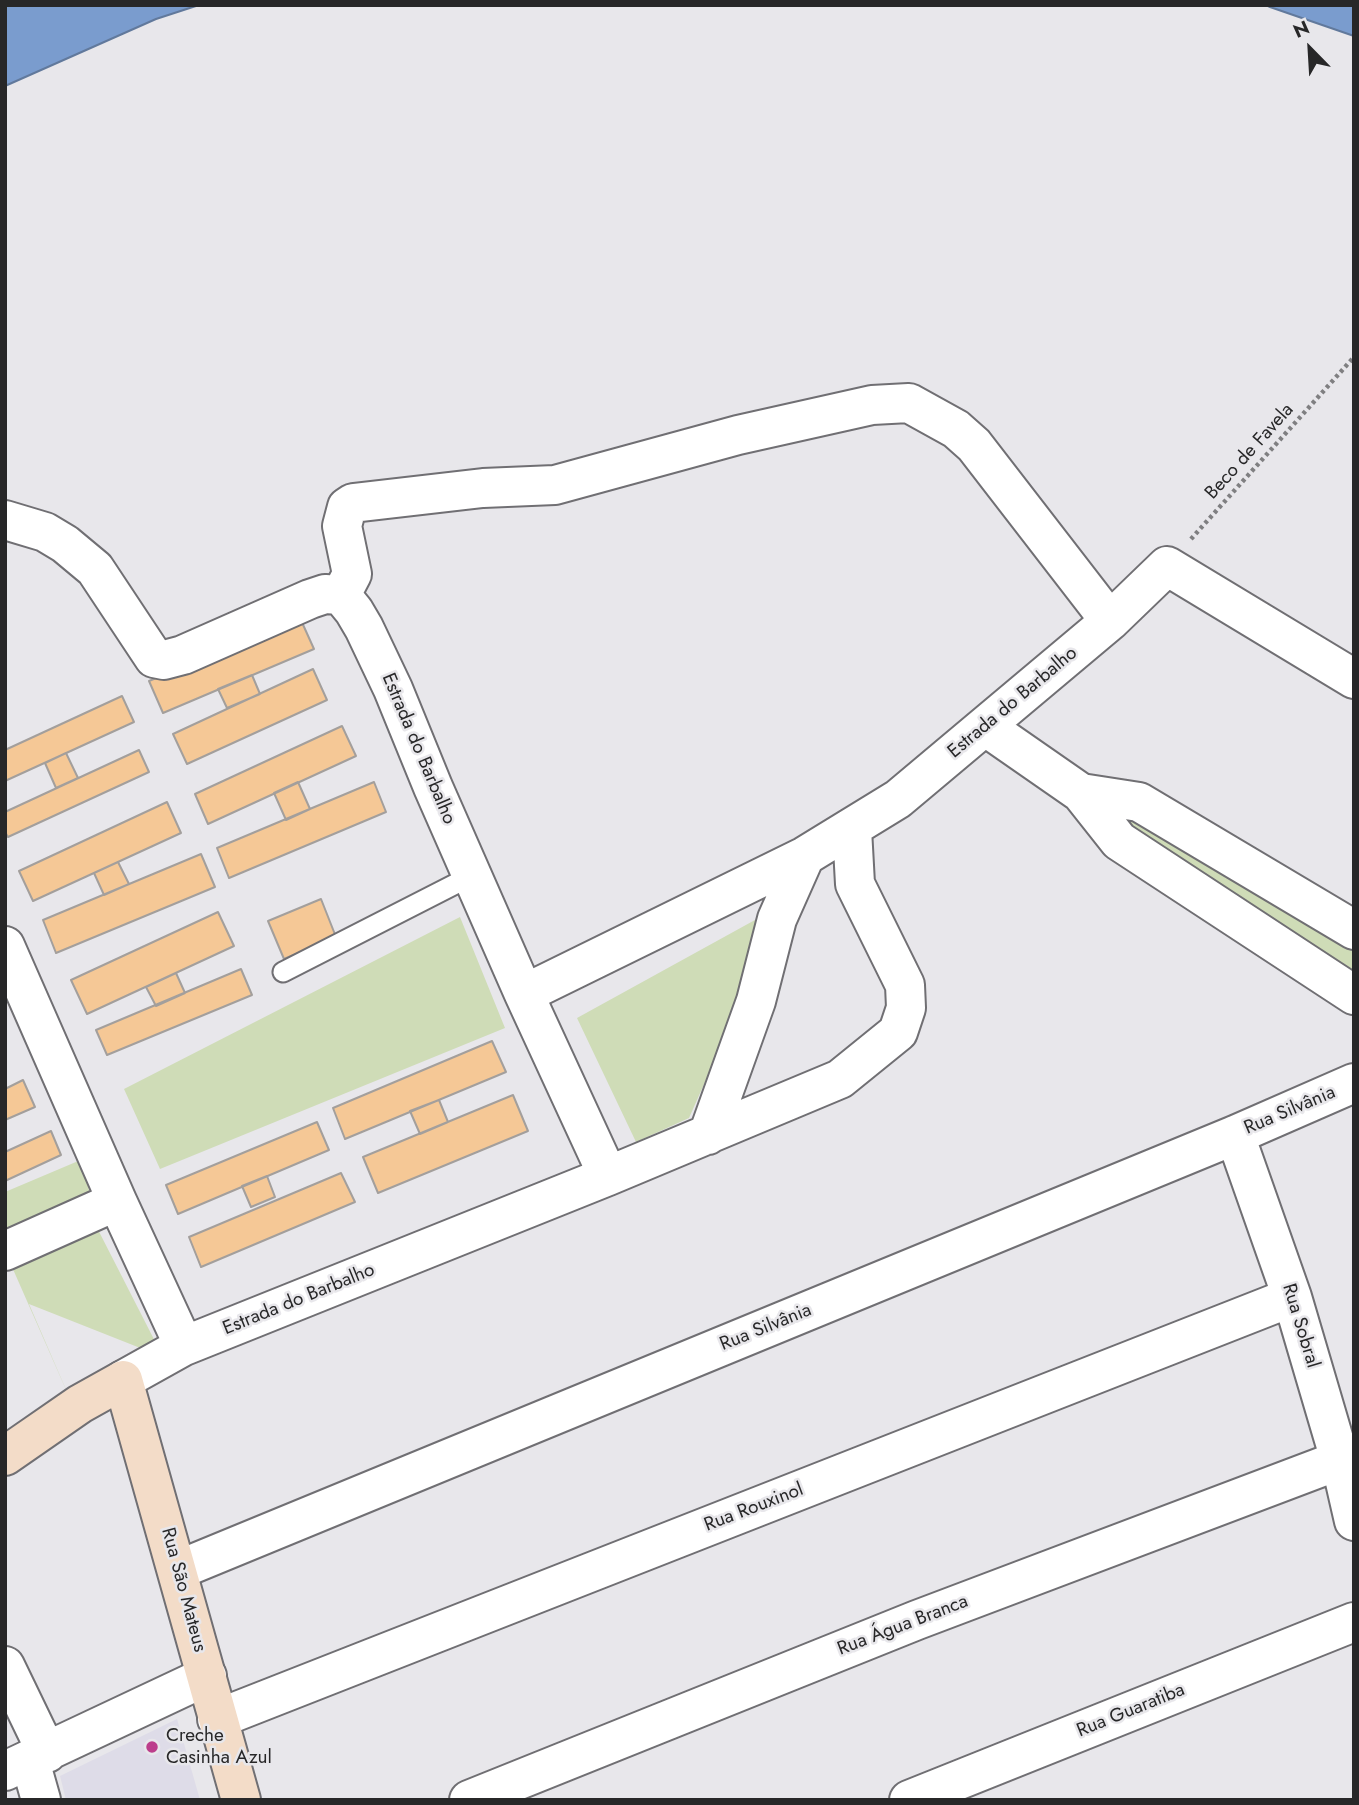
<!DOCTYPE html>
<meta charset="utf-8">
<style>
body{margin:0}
#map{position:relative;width:1359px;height:1805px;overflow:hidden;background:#e8e7eb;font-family:Jost,sans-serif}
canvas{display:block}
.frame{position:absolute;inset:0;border:7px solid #272728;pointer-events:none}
.north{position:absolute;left:1275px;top:14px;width:70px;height:70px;-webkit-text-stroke:5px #e8e7eb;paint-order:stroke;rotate:336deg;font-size:19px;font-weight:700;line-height:28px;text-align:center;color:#272728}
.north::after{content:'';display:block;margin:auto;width:24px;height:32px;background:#272728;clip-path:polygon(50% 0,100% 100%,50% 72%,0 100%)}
</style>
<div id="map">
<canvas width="1359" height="1805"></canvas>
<div class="frame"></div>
<div class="north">N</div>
</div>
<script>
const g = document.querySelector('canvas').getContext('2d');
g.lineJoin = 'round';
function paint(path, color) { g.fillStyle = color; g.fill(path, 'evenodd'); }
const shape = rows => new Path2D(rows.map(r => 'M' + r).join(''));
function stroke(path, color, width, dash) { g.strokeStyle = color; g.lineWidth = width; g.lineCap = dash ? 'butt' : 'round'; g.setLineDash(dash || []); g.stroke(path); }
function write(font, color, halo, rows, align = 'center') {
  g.font = font + ' Jost,sans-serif'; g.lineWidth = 5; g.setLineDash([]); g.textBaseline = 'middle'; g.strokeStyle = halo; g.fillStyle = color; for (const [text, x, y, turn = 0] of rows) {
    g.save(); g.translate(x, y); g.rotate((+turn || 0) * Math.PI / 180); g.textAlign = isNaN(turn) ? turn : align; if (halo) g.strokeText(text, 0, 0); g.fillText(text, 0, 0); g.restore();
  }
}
const built = shape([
 [177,1719,200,1800,66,1800,60,1776]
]);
const green = shape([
 [1125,811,1354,952,1354,980,1121,827],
 [784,904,689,1118,636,1142,577,1018],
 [460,917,505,1028,160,1169,124,1089],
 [83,1159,90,1196,5,1235,5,1192],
 [89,1212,163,1357,29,1304,74,1408,5,1251]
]);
const water = shape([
 [5,5,199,5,156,19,5,86,5,5],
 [1266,5,1354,5,1354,36,1270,7,1266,5]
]);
const building = shape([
 [300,618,314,649,163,713,149,681,300,618],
 [313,669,327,700,187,764,173,734,313,669],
 [252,675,260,694,227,708,218,689,252,675],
 [122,696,134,722,5,781,5,750,122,696],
 [342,726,356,756,208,824,195,794,342,726],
 [139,750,149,772,8,837,5,832,5,812,139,750],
 [66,753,78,778,56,788,45,763,66,753],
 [298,782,310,809,286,820,274,793,298,782],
 [374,782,386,812,229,878,217,848,374,782],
 [167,802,181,833,33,901,19,871,167,802],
 [201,854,215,887,56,953,43,920,201,854],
 [118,862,129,884,104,895,94,873,118,862],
 [321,899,336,937,284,959,268,921,321,899],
 [218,912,234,946,87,1014,71,980,218,912],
 [241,969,252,995,107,1055,96,1030,241,969],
 [176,973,185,993,156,1006,146,987,176,973],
 [492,1041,506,1072,345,1139,333,1108,492,1041],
 [23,1080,35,1107,5,1120,5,1089,23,1080],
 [513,1095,528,1131,378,1193,363,1157,513,1095],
 [439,1100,448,1122,420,1134,410,1111,439,1100],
 [317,1122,329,1150,178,1214,166,1185,317,1122],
 [51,1131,61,1155,5,1181,5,1152,51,1131],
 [341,1173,355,1202,201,1267,189,1237,341,1173],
 [267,1176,275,1197,251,1207,242,1186,267,1176]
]);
const path = shape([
 [1191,539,1354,357]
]);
const lane = shape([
 [283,972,473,875]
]);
const street = shape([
 [5,520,45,532,65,544,95,569,154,658,164,660,183,655,310,599,325,594,341,595],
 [341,595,352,574,342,526,347,507,353,503,483,488,555,485,738,435,872,405,909,403,956,429,974,445,1110,621],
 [341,595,354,611,364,628,393,689,433,787,524,994,608,1176],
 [986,727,1081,793,1119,841,1354,995],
 [1081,793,1139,802,1354,930],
 [5,946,117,1201,184,1346],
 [524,994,805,856,898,799,1110,621,1167,566,1354,679],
 [708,1135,756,1001,777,919,805,856],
 [1235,1135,1292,1297,1340,1460,1354,1521],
 [5,1251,117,1201],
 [123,1380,184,1346,608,1176,840,1079,898,1032,906,1008,905,985,855,884,852,829],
 [178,1570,1235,1135,1354,1083],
 [5,1666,47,1753],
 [217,1719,1292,1297],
 [30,1761,41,1800],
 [5,1771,207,1676],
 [469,1800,917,1620,1340,1460],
 [909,1800,1354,1622]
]);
const secondary = shape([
 [5,1456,80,1404,123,1380,241,1800]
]);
const markers = [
 [152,1747,7,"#bc3e8c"]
];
const streetNames = [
 ["Beco de Favela",1250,452,-48],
 ["Estrada do Barbalho",1013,703,-40],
 ["Estrada do Barbalho",418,749,67],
 ["Rua Silvânia",1290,1111,-23],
 ["Estrada do Barbalho",299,1300,-22],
 ["Rua Sobral",1300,1326,73],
 ["Rua Silvânia",766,1328,-22],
 ["Rua Rouxinol",754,1508,-21],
 ["Rua São Mateus",183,1590,75],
 ["Rua Água Branca",903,1626,-21],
 ["Rua Guaratiba",1131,1711,-22]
];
const poiNames = [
 ["Creche",166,1736],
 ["Casinha Azul",166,1758]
];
paint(built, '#dedce8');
paint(green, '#cfdcb7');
paint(water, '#7a9cce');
stroke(water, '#61799c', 2);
paint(building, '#f5c896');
stroke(building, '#a39f9c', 2);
stroke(lane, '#706f73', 23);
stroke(street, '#706f73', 42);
stroke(secondary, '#706f73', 42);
stroke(path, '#7f7f81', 4.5, [3.5, 3.5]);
stroke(lane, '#fff', 19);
stroke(street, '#fff', 38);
stroke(secondary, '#f3dcc8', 38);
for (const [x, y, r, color] of markers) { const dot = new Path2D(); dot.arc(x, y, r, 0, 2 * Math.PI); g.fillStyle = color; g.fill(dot); stroke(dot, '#e8e7eb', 2.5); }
write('19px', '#272728', '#e8e7eb', streetNames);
write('19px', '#272728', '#e8e7eb', poiNames, 'left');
</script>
